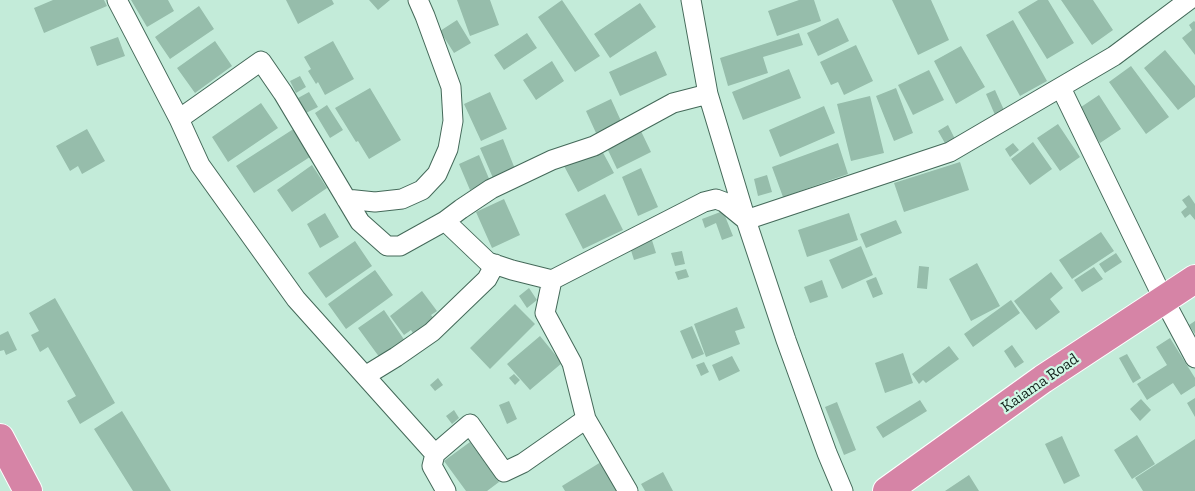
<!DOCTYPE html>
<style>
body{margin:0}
canvas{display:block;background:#c3ebd9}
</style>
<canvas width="1195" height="491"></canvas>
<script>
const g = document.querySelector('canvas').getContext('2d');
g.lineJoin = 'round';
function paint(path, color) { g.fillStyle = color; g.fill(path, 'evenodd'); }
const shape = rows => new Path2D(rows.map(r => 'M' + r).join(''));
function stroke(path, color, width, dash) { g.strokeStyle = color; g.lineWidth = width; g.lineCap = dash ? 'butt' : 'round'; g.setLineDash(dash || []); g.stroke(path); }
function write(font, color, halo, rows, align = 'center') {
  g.font = font + ' "Zilla Slab",serif'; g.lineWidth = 4.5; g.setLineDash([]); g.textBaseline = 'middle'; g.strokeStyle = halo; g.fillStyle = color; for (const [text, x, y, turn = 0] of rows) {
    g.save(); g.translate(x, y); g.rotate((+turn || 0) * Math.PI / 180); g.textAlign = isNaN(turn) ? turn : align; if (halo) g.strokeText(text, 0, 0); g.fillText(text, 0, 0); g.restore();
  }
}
const building = shape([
 [53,0,104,0,107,6,44,33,34,8],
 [131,0,168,0,174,11,147,27],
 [286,0,332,0,334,4,298,24],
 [369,0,390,0,378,10],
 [457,0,490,0,499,25,470,36],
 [562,0,600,56,575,72,538,17],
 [799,0,814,0,821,21,777,36,768,11],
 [892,0,931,0,949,40,918,55],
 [1038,0,1048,0,1074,43,1047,59,1018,12],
 [1061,0,1093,0,1113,30,1092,45],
 [640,3,656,27,610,58,594,34],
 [199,6,214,29,170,59,155,37],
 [838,18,849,41,818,56,807,33],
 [457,20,471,43,454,53,440,31],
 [1013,20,1047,81,1020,96,986,35],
 [1194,21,1195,22,1195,55,1182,38,1192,30,1189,25],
 [527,33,537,48,504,70,494,55],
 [799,33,803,45,763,57,768,73,728,86,720,58],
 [118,37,125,56,97,66,90,47],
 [215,41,232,66,195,93,177,68],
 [333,41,354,79,325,95,318,82,316,84,308,71,311,69,304,57],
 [856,45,873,81,844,95,838,82,831,85,820,62],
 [961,46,985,87,956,104,934,61],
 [1165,50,1195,86,1195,97,1178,110,1144,68],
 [656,51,667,75,620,96,609,72],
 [552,61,564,81,536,100,523,80],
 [1131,66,1169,117,1146,134,1109,82],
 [789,69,801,98,743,120,732,92],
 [929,70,944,100,913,115,898,85],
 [300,76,306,87,296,93,290,81],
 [370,88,401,140,369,159,358,141,356,142,335,108],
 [896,88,913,133,894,141,876,96],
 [995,90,1004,110,995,115,986,94],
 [309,92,318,107,306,113,298,98],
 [490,92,507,129,481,141,464,104],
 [1099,95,1121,129,1100,143,1078,109],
 [870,96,884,153,851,161,837,104],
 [611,99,621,121,596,133,586,111],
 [261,103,278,128,228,162,212,137],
 [327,105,343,130,330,138,315,113],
 [824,106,835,133,780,157,769,130],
 [1058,124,1080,157,1060,171,1037,138],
 [948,125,955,139,946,145,938,131],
 [639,127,651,152,617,169,605,144],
 [295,128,313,155,254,193,236,166],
 [87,129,105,161,82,174,78,166,70,171,56,146],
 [503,139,515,169,493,178,480,148],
 [1033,142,1052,169,1030,185,1011,159],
 [838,143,848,174,783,197,772,167],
 [1013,143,1019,150,1010,157,1005,149],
 [600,147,614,173,578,192,564,166],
 [479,155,490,181,470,190,459,164],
 [960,162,969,190,904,212,894,183],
 [312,165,327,188,292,212,277,190],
 [641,168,658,207,638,216,622,177],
 [767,175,772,192,758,196,754,179],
 [605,194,623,230,583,249,565,214],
 [1189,195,1195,204,1195,220,1190,214,1185,218,1181,212,1187,207,1182,200],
 [504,199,520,235,492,248,476,212],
 [723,211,733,236,722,240,716,223,705,228,702,219],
 [325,213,339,237,320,248,307,224],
 [849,213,858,240,807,257,798,230],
 [896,220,902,233,866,248,860,234],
 [1101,232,1114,251,1072,279,1059,260],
 [651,237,656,253,634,260,629,244],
 [355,241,372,266,326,298,308,273],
 [861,246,873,275,842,289,829,260],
 [682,251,685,264,675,266,671,253],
 [1116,253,1122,262,1105,273,1099,264],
 [977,263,1000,306,971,321,949,279],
 [919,266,929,267,927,289,917,288],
 [1094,267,1103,279,1082,292,1074,280],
 [686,269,689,277,678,280,675,272],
 [375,270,393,295,346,329,328,304],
 [1051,272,1063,288,1050,299,1060,312,1036,330,1014,301],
 [876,277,883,294,873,298,866,281],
 [822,280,828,297,810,303,804,287],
 [529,288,537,300,527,308,519,296],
 [422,291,437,311,431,315,434,319,414,335,411,330,404,335,390,316],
 [55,298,115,403,80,424,67,401,76,396,48,347,40,352,31,335,39,331,29,313],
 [1011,300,1020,313,973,347,964,334],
 [515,304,535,324,490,369,470,348],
 [737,307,745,328,735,331,740,344,706,357,694,324],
 [384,310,405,341,380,358,358,328],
 [1195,321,1195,334,1189,325],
 [692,326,704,354,692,359,680,331],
 [8,331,17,350,6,355,4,350,0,351,0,335],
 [540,336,562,363,530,390,507,364],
 [1170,338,1195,378,1195,386,1181,395,1173,383,1147,400,1137,384,1167,365,1156,347],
 [1012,345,1024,362,1015,368,1004,351],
 [949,346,959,359,926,383,923,380,919,384,912,374],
 [903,353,913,383,885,393,875,363],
 [1127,354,1141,378,1133,383,1119,358],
 [732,356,740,371,719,381,712,365],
 [704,362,709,372,701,376,696,365],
 [514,374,520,380,515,385,509,378],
 [438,378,443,385,435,391,430,385],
 [1195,398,1195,417,1187,403],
 [1141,399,1151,410,1140,421,1130,409],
 [920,400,927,411,883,438,876,427],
 [509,401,517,419,507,424,499,405],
 [837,402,856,450,844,455,825,407],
 [454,410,459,418,452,424,446,416],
 [122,411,171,491,133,491,94,429],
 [1137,435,1155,464,1132,479,1114,450],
 [1062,436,1080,476,1064,484,1045,444],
 [1195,439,1195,491,1143,491,1135,478],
 [470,442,499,482,487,491,466,491,444,461],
 [601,462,619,491,565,491,562,486],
 [663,472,673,491,645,491,641,484],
 [969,475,979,491,945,491]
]);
const minor = shape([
 [117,0,179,119,200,165,296,299,435,454,470,424,504,472,523,463,586,419],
 [691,0,708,94,746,220,786,340,827,453,843,491],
 [1061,88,1164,300,1195,358],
 [179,119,261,61,283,93,360,222,387,246,400,246,445,221,488,262,512,270,552,280,545,313,572,363,586,419,628,491],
 [346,199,375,202,402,199,422,190,437,174,448,149,453,121,451,87,425,16,418,0],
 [445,221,461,209,491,189,552,160,594,146,673,103,708,94],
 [552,280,704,202,716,199,724,202,746,220,950,152,1114,56,1189,0],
 [365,376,396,357,432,332,487,279,495,264],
 [435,454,432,466,446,491]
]);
const trunk = shape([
 [0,438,28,491],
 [887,491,1043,379,1195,279]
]);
const streetNames = [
 ["Kaiama Road",1040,383,-35]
];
paint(building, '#96bdab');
stroke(minor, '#446959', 21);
stroke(trunk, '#fff', 30);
stroke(minor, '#fff', 19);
stroke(trunk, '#d684a6', 28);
write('16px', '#12221b', '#d0f8e6', streetNames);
</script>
